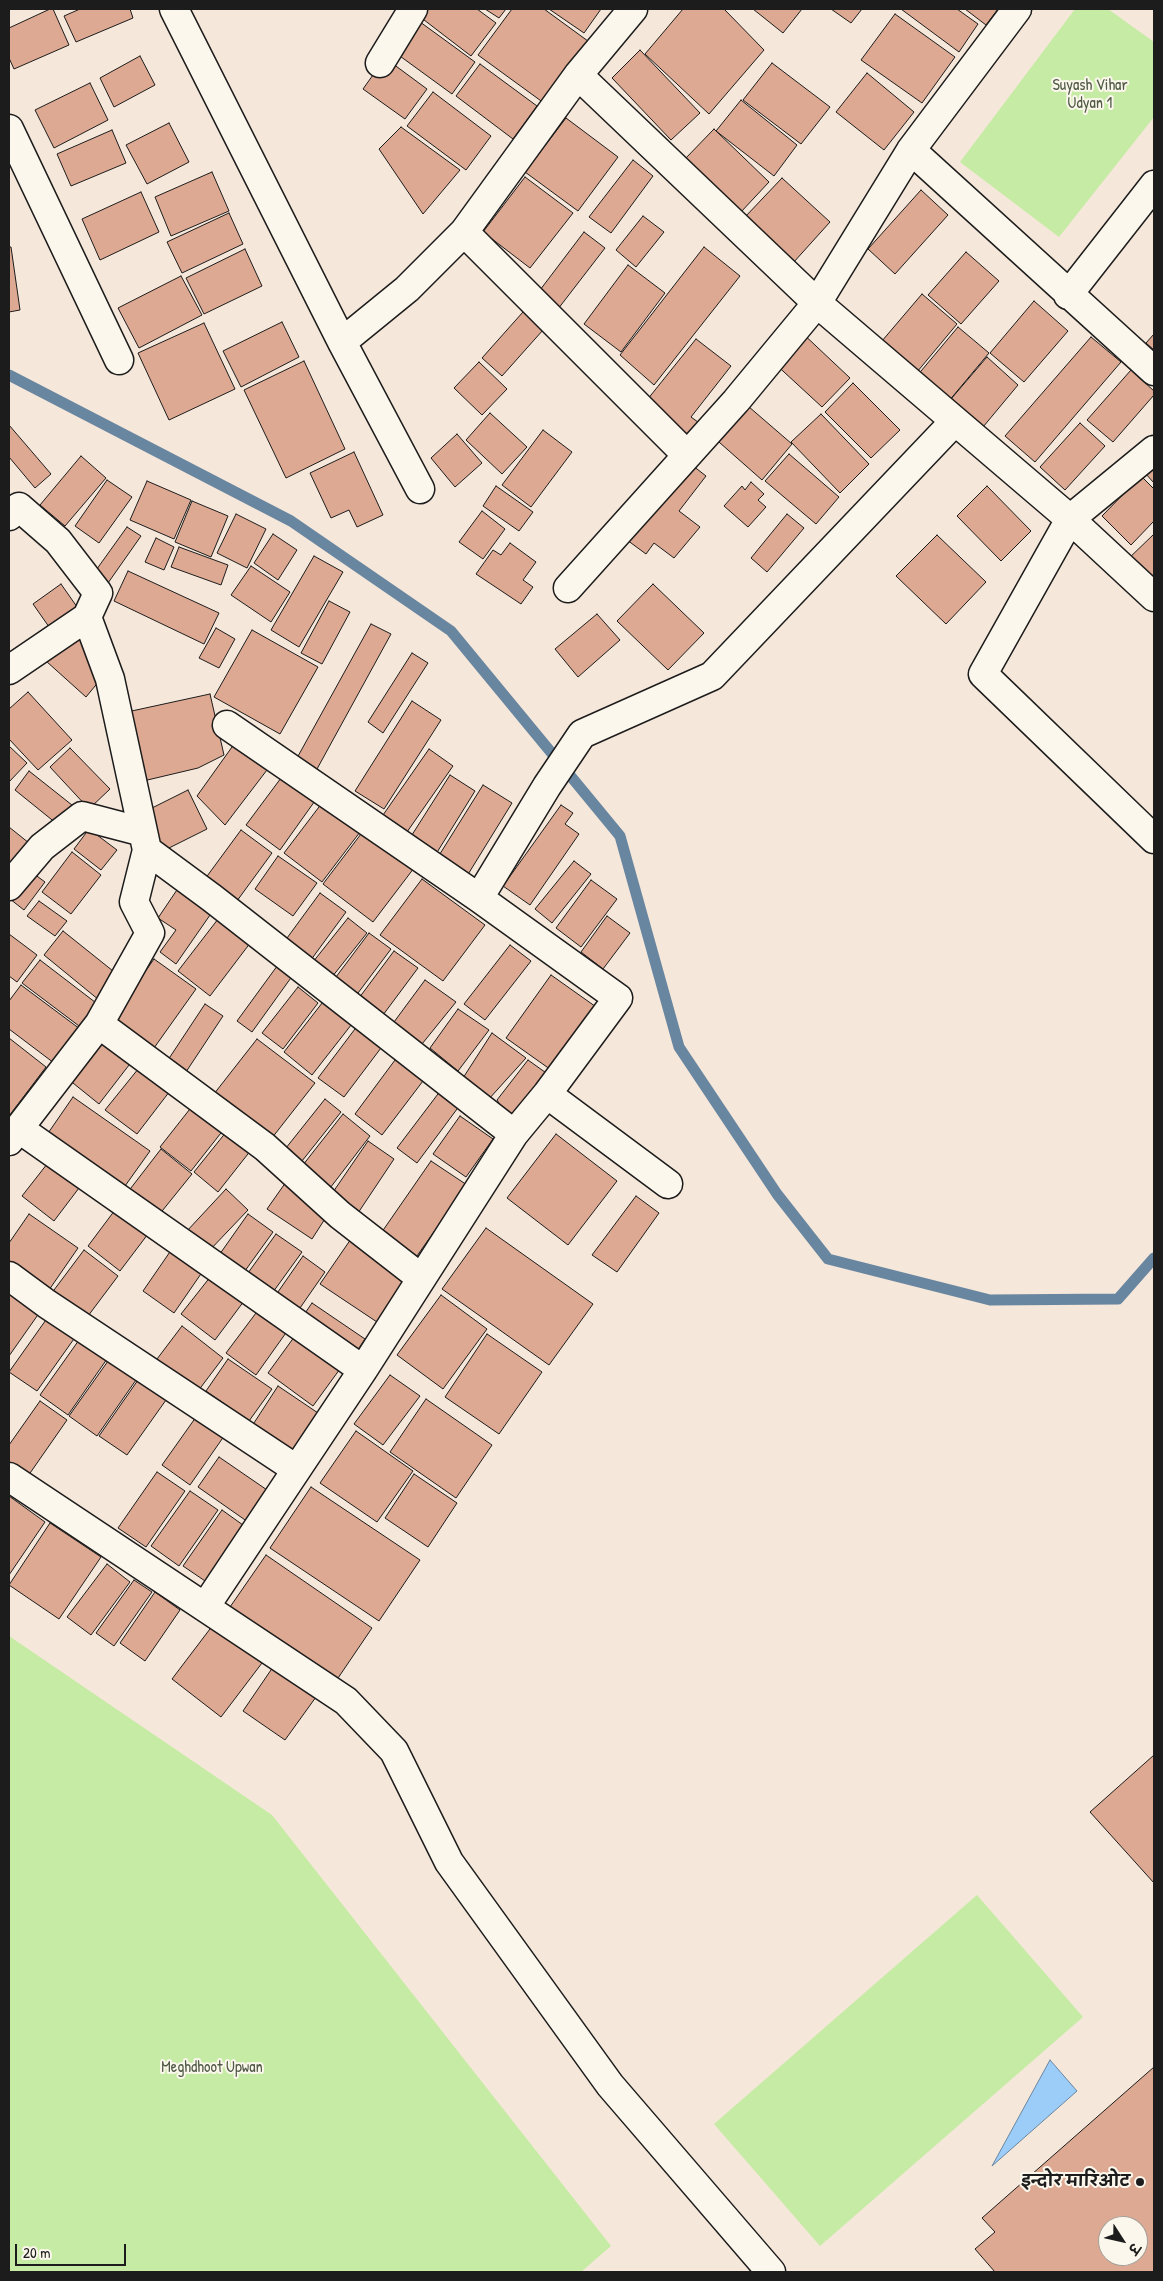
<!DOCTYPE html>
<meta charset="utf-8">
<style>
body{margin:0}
#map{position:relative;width:1163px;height:2281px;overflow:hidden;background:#f5e7da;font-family:"Patrick Hand","Playpen Sans Deva",sans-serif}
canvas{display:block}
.frame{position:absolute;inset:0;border:10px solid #1c1c1c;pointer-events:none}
.north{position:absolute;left:1098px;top:2216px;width:50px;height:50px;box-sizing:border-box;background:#fbf7ec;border:1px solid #a29f99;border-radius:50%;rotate:125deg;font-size:14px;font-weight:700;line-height:20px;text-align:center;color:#1c1c1c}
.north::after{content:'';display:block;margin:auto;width:18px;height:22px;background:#1c1c1c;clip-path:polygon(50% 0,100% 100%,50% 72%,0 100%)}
.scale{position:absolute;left:15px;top:2244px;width:111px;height:22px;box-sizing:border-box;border:2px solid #1c1c1c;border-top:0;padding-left:6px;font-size:15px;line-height:18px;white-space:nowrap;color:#1c1c1c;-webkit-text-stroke:4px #fbf7ec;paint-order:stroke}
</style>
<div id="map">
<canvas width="1163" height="2281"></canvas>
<div class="frame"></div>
<div class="north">उ</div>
<div class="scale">20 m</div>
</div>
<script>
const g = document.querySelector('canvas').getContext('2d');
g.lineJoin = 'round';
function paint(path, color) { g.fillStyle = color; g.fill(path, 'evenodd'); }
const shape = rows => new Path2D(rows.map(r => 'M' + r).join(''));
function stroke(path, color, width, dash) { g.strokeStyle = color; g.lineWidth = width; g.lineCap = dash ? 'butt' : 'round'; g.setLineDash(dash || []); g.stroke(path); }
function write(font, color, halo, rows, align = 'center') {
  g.font = font + ' "Patrick Hand","Playpen Sans Deva",sans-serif'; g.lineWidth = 4; g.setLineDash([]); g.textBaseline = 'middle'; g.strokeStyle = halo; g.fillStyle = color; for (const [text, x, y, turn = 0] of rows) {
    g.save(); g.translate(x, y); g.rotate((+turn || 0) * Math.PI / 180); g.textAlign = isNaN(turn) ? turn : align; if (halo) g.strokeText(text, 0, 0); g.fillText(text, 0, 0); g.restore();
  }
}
const green = shape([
 [1075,9,1108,9,1154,42,1154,117,1059,237,960,162],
 [9,1636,272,1815,611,2246,581,2272,9,2272],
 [977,1895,1083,2017,820,2246,714,2124]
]);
const water = shape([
 [1050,2060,1077,2091,992,2166,1050,2060]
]);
const stream = shape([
 [9,375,291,521,451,631,620,836,679,1047,777,1194,828,1259,990,1300,1118,1299,1154,1258]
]);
const building = shape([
 [50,9,53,9,69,45,14,69,9,58,9,28,50,9],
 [80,9,130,9,133,18,76,42,64,16,80,9],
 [417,9,477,9,496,23,471,56,415,13,417,9],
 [485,9,506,9,499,18,485,9],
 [512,9,544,9,592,44,548,106,478,55,512,9],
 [549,9,601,9,584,33,549,9],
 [683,9,724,9,764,50,709,114,645,54,683,9],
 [753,9,802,9,783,33,753,9],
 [831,9,862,9,851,23,831,9],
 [901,9,957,9,978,24,959,52,901,9],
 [965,9,998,9,986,25,965,9],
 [895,14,955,57,922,103,861,60,895,14],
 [416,19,475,62,452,94,393,51,416,19],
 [640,50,700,113,671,140,612,78,640,50],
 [140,56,155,85,114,107,100,78,140,56],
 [385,58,427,89,405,119,363,89,385,58],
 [772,63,830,107,801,144,743,100,772,63],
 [480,64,537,106,513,139,456,96,480,64],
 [867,73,914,112,884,150,836,112,867,73],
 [90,83,108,120,54,148,35,110,90,83],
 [433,92,491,136,466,170,407,126,433,92],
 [741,100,797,145,774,176,716,131,741,100],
 [566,118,618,157,578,211,525,172,566,118],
 [169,123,189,162,147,184,126,145,169,123],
 [401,127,460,170,423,214,379,149,401,127],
 [714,129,769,182,740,213,684,160,714,129],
 [112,130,126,163,71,186,57,154,112,130],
 [633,160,653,176,611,233,589,217,633,160],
 [212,172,229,211,171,236,155,197,212,172],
 [525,177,573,213,530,268,483,232,525,177],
 [782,178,830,222,793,263,745,217,782,178],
 [921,190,948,215,895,274,868,249,921,190],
 [141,192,159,232,100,260,82,219,141,192],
 [229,213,243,244,182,273,167,242,229,213],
 [643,216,664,232,636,267,616,250,643,216],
 [584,232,605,248,558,309,537,294,584,232],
 [9,247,11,247,20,310,9,312,9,247],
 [704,247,740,276,654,385,620,355,704,247],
 [245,249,262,286,204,314,186,278,245,249],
 [966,252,999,281,961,324,928,295,966,252],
 [628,265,665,293,621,352,584,324,628,265],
 [181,276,202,315,139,348,118,308,181,276],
 [922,294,957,324,912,378,876,348,922,294],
 [1034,301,1068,331,1024,382,990,353,1034,301],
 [523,312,543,330,502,376,482,358,523,312],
 [282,322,299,357,241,387,223,351,282,322],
 [204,323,235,389,169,420,138,353,204,323],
 [958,327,989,353,948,402,916,377,958,327],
 [799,330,850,378,822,407,771,360,799,330],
 [1154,334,1154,350,1146,343,1154,334],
 [1091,337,1121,362,1035,462,1005,436,1091,337],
 [696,339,731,366,691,417,702,425,689,447,643,405,696,339],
 [987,357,1018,385,978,433,945,406,987,357],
 [304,361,345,449,286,478,244,390,304,361],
 [479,362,507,389,482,415,454,388,479,362],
 [1131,370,1154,391,1154,395,1113,442,1087,420,1131,370],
 [853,383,900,430,871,458,825,412,853,383],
 [741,400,792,444,762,480,711,435,741,400],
 [490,413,527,447,502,474,466,440,490,413],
 [821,414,869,464,840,493,791,442,821,414],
 [1080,423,1105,446,1065,490,1040,467,1080,423],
 [9,425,51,474,35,488,9,457,9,425],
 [543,430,572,452,531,507,502,485,543,430],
 [457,434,482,463,455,487,431,458,457,434],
 [354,452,383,515,357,527,349,510,331,518,310,473,354,452],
 [789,454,839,497,816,524,765,481,789,454],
 [81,456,106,478,65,526,40,505,81,456],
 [688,462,706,476,679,511,700,527,674,558,654,543,646,554,627,540,688,462],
 [1154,465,1154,483,1145,473,1154,465],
 [1141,476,1154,489,1154,521,1131,545,1102,516,1141,476],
 [107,480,132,497,99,543,75,526,107,480],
 [147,481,191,500,174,539,130,520,147,481],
 [751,482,764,494,758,500,766,507,748,527,724,506,742,486,745,490,751,482],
 [496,486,533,512,519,531,483,506,496,486],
 [987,486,1031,531,1001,561,957,516,987,486],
 [192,501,228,516,211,557,175,542,192,501],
 [482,511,505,529,483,559,459,542,482,511],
 [236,514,266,529,247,568,217,553,236,514],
 [787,514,804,528,767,572,751,558,787,514],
 [127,527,141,536,108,583,94,573,127,527],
 [273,534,297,550,278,580,254,563,273,534],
 [1154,534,1154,590,1126,561,1154,534],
 [937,535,986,582,946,624,896,576,937,535],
 [156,538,174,547,164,570,145,562,156,538],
 [510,543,536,562,523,580,533,587,521,604,476,574,493,550,501,555,510,543],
 [179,547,228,565,221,585,171,567,179,547],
 [314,556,343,572,299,647,271,630,314,556],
 [251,566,290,592,271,622,231,595,251,566],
 [128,571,219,613,204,644,114,601,128,571],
 [61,584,82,614,54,634,33,604,61,584],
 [653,584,704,633,668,670,617,621,653,584],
 [329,601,350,612,322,664,301,653,329,601],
 [597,614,620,640,578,677,555,649,597,614],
 [371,624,391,634,317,769,297,758,371,624],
 [216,628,235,639,219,668,199,658,216,628],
 [252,630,318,667,280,734,214,697,252,630],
 [75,633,105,674,86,697,46,661,75,633],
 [412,653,428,663,383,733,368,722,412,653],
 [28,692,72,740,38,770,9,739,9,709,28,692],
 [210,694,224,755,198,768,139,782,127,712,210,694],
 [412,701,441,720,384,809,355,791,412,701],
 [237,740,270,766,225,825,197,796,237,740],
 [9,746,27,763,9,782,9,746],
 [70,748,110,789,89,809,50,767,70,748],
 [429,749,453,766,407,832,383,815,429,749],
 [29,771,77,809,62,828,15,790,29,771],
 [284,774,317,798,280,850,246,825,284,774],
 [450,775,475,791,436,854,410,838,450,775],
 [483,785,512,803,467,876,438,857,483,785],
 [188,790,207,829,161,852,142,813,188,790],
 [322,803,360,832,322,882,284,853,322,803],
 [561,805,573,813,565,824,579,834,530,905,503,886,561,805],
 [9,827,29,843,9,869,9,827],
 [89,829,117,850,101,870,74,849,89,829],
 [241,830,272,853,234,905,202,883,241,830],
 [364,830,414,868,373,922,323,884,364,830],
 [72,852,101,875,71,914,42,892,72,852],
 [278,856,317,883,293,916,255,889,278,856],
 [574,861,591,874,552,923,535,909,574,861],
 [30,871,45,882,24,910,10,899,30,871],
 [422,879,485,925,443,981,380,935,422,879],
 [591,880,617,899,581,947,556,928,591,880],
 [183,881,217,905,176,964,160,952,176,930,158,918,183,881],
 [320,893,346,912,305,968,279,949,320,893],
 [39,901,67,921,55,936,27,916,39,901],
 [225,910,257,934,210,996,178,971,225,910],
 [607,916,630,933,603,969,581,952,607,916],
 [348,918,367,933,328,982,309,967,348,918],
 [63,931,118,975,99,1000,44,955,63,931],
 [369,933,391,949,355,997,333,981,369,933],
 [9,934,37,955,17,982,9,976,9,934],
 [510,945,531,961,485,1020,464,1004,510,945],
 [394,951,418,968,383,1015,359,998,394,951],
 [283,958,298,968,252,1032,237,1021,283,958],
 [154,959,196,989,149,1055,107,1026,154,959],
 [40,960,104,1009,87,1032,22,983,40,960],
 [551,975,599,1009,554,1072,506,1038,551,975],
 [425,980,456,1002,422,1044,394,1022,425,980],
 [21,985,84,1032,58,1066,9,1029,9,1001,21,985],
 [298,987,318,1003,283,1049,262,1033,298,987],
 [326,998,355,1020,312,1075,284,1052,326,998],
 [205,1004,223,1016,182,1078,164,1066,205,1004],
 [458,1009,489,1030,458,1071,430,1048,458,1009],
 [361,1021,387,1040,344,1097,318,1078,361,1021],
 [105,1032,136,1056,99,1104,68,1079,105,1032],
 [492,1033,526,1058,488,1100,463,1078,492,1033],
 [9,1038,46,1067,9,1116,9,1038],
 [257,1039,315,1083,268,1143,210,1099,257,1039],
 [398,1056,426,1077,382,1135,355,1114,398,1056],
 [528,1060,549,1075,510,1120,497,1100,528,1060],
 [143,1063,173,1087,137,1134,105,1110,143,1063],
 [441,1090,460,1105,417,1163,397,1148,441,1090],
 [73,1097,150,1151,120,1193,44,1139,73,1097],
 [325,1099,341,1112,294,1171,278,1158,325,1099],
 [197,1100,228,1124,191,1171,160,1147,197,1100],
 [343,1114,370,1136,327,1192,299,1170,343,1114],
 [460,1116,493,1139,466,1177,433,1154,460,1116],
 [231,1126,255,1145,218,1192,194,1172,231,1126],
 [556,1134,617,1181,568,1245,507,1198,556,1134],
 [368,1141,394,1159,356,1216,329,1198,368,1141],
 [161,1149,192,1174,154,1221,124,1197,161,1149],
 [51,1159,82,1184,54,1221,22,1196,51,1159],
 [431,1161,467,1185,412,1263,377,1239,431,1161],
 [286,1182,330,1211,312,1239,267,1209,286,1182],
 [226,1189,248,1210,208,1252,186,1232,226,1189],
 [636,1196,659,1213,617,1272,592,1255,636,1196],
 [121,1202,154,1226,120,1271,88,1246,121,1202],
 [29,1214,78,1248,49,1290,9,1262,9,1243,29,1214],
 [248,1214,273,1232,242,1275,217,1258,248,1214],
 [486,1228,593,1304,549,1365,442,1289,486,1228],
 [276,1234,302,1252,268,1299,243,1280,276,1234],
 [353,1236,409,1275,377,1322,320,1284,353,1236],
 [174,1246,205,1268,174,1313,143,1291,174,1246],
 [84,1250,118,1276,82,1324,48,1298,84,1250],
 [303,1256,325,1272,293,1318,271,1302,303,1256],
 [211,1276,244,1301,215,1340,181,1314,211,1276],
 [12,1289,42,1309,9,1356,9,1293,12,1289],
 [441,1295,487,1329,443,1389,397,1355,441,1295],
 [312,1303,365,1339,353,1357,299,1322,312,1303],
 [259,1309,288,1330,256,1375,226,1353,259,1309],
 [48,1317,76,1336,37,1391,9,1372,48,1317],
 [182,1326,223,1358,198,1391,157,1359,182,1326],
 [300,1329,345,1362,313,1406,268,1373,300,1329],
 [487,1334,542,1372,499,1434,445,1397,487,1334],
 [79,1340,107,1359,68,1415,40,1395,79,1340],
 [228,1359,272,1389,249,1421,206,1391,228,1359],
 [108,1361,136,1380,97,1436,69,1416,108,1361],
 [390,1375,420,1396,383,1445,354,1424,390,1375],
 [138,1380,166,1400,127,1455,99,1436,138,1380],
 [278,1386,318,1413,291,1453,252,1426,278,1386],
 [426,1399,492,1445,456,1498,390,1452,426,1399],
 [40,1401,67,1420,28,1476,9,1462,9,1445,40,1401],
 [201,1410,229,1429,190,1485,162,1465,201,1410],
 [356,1431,413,1471,377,1522,320,1483,356,1431],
 [219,1457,270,1492,248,1522,198,1487,219,1457],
 [157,1472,185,1491,146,1547,118,1528,157,1472],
 [414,1474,457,1503,428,1547,385,1518,414,1474],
 [311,1487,420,1560,379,1621,270,1548,311,1487],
 [190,1491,218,1510,179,1566,151,1546,190,1491],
 [9,1496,45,1522,9,1575,9,1496],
 [222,1510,250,1530,211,1585,183,1566,222,1510],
 [50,1523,101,1557,59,1619,9,1585,50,1523],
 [266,1555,372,1628,336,1681,230,1607,266,1555],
 [107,1564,130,1582,91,1635,67,1617,107,1564],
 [134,1580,152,1592,114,1646,96,1633,134,1580],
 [155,1592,180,1610,145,1661,120,1643,155,1592],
 [213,1625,262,1663,221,1717,172,1679,213,1625],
 [273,1667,316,1697,285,1740,243,1711,273,1667],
 [1154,1755,1154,1883,1090,1812,1154,1755],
 [1154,2067,1154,2272,995,2272,975,2249,995,2232,982,2218,1154,2067],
 [1108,2226,1138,2226,1138,2256,1108,2256,1108,2226]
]);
const minor = shape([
 [174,9,342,342,420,489],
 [380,63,413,9],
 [578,75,817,303,1070,519,1154,597],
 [9,129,119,360],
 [911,150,1154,371],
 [464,232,686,454],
 [1068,295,1154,185],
 [342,342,407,289,464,232,578,75,633,9],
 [1154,450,1070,519,983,674,1154,839],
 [9,516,19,507,58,541,98,593,87,617,110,679,147,850,134,902,150,933,99,1024,9,1141],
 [568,588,736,401,817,303,911,150,1017,9],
 [9,670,87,617],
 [147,850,212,898,514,1134],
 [9,886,42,847,82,816,143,832],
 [479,898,547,786,582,734,712,676,955,421],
 [99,1024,265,1147,340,1215,421,1278],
 [547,1094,668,1184],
 [18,1128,363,1370],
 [9,1276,47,1304,296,1469],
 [9,1477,346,1701,394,1751,449,1862,610,2085,771,2272],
 [205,1607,363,1370,514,1134,547,1094,618,998,479,898,227,725]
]);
const markers = [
 [1140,2182,5,"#1c1c1c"]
];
const parkNames = [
 ["Suyash Vihar",1090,86],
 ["Udyan 1",1090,104],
 ["Meghdhoot Upwan",212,2068]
];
const poiNames = [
 ["इन्दोर मारिओट",1130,2182]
];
paint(green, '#c6eba4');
paint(water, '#9cccf8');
stroke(water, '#6986a0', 1);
stroke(stream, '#6986a0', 11);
paint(building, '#dea992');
stroke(building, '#1c1c1c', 1);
stroke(minor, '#1c1c1c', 31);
stroke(minor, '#fbf7ec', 28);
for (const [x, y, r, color] of markers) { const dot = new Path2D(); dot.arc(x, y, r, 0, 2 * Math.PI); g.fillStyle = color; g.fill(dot); stroke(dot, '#fbf7ec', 2); }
write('16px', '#4f5a45', '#fbf7ec', parkNames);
write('bold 16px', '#1c1c1c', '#fbf7ec', poiNames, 'right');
</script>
